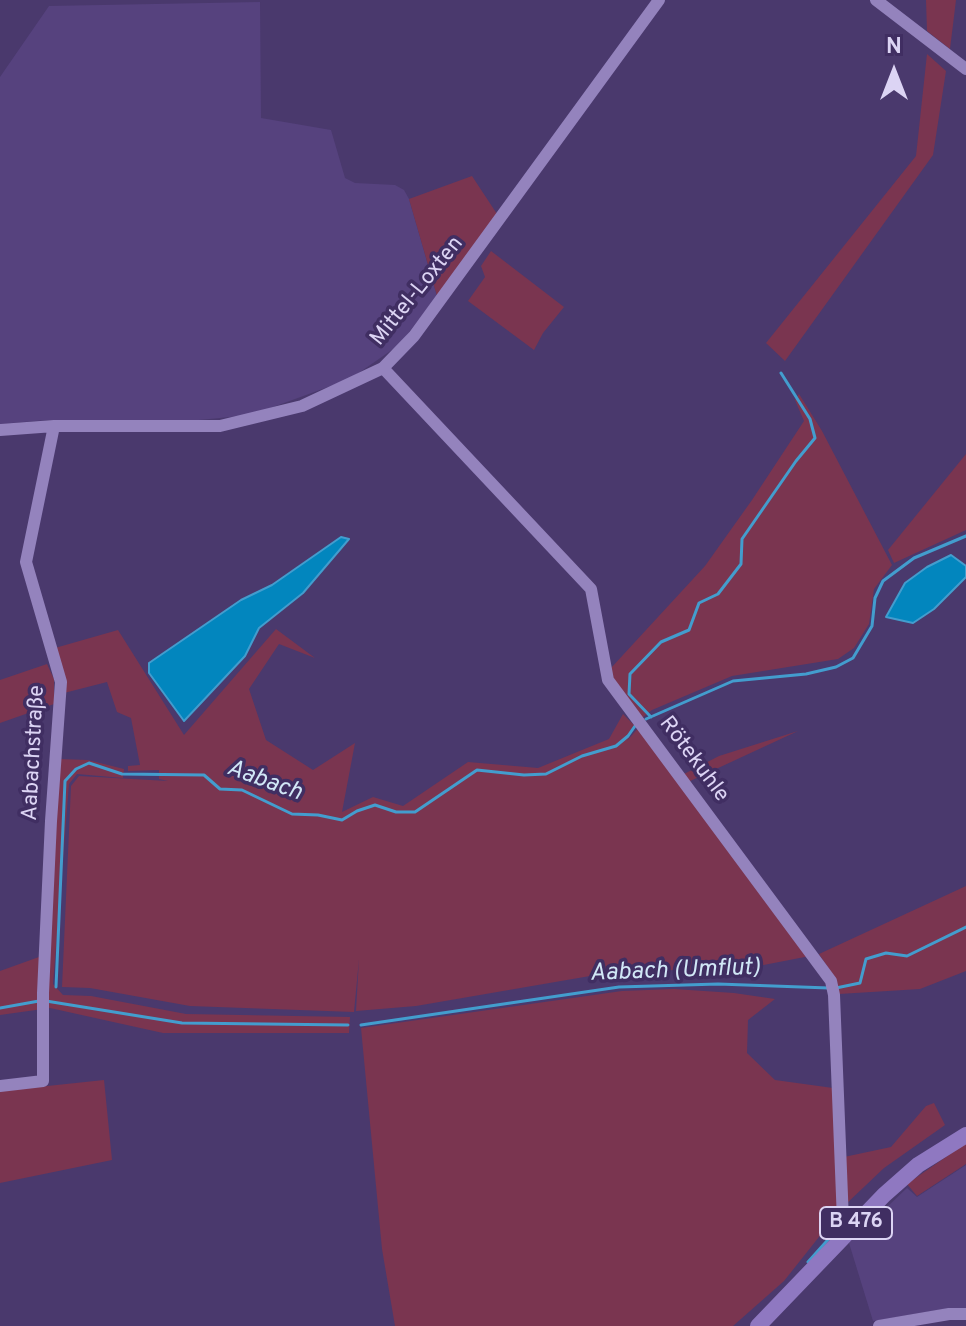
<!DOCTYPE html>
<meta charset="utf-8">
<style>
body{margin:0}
#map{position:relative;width:966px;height:1326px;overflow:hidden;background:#4a396d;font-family:Overpass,sans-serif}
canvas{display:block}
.north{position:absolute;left:854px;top:32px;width:80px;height:80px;-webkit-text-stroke:6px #402e62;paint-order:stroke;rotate:0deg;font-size:22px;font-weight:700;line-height:32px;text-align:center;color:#dcd4f4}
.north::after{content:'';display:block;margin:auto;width:28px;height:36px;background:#dcd4f4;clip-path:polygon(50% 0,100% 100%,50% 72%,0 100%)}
</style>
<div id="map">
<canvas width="966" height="1326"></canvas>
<div class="north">N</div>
</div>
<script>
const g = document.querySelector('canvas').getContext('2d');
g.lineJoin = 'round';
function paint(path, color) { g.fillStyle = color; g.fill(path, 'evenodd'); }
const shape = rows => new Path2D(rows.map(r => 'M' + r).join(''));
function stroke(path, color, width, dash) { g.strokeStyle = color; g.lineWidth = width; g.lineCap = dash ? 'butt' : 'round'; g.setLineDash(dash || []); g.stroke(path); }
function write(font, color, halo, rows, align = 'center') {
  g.font = font + ' Overpass,sans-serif'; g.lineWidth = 7; g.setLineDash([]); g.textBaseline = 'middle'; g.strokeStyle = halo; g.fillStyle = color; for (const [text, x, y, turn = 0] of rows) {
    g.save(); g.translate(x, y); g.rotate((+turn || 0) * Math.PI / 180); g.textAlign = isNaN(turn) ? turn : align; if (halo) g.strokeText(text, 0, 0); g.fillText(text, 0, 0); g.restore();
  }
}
const built = shape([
 [260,2,261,118,331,130,345,178,355,183,395,185,404,190,409,199,437,296,399,345,350,379,251,415,199,420,47,420,0,424,0,77,49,6],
 [966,1165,966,1308,949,1308,873,1321,849,1243,907,1188,917,1197]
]);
const green = shape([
 [926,0,956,0,950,49,927,31],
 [927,54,946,71,933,155,785,361,766,343,916,156],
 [472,176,497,214,437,296,409,199],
 [491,251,564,307,543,333,534,350,468,301,485,277,481,266],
 [799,394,822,431,892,565,874,589,869,624,854,648,838,659,732,676,652,710,642,718,613,680,611,668,705,566,752,500,804,421,795,400],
 [966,454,966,530,894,563,888,550],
 [276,629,315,658,279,644,249,689,266,740,313,770,355,743,342,812,373,797,403,806,468,762,538,768,609,739,623,714,635,726,627,741,639,727,810,956,743,969,619,971,416,1006,356,1011,359,959,354,1012,190,1006,90,988,62,987,71,786,79,776,168,781,159,779,159,770,128,771,128,766,140,765,131,718,117,712,107,682,64,693,55,648,118,630,184,735],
 [47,664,54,679,54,704,0,723,0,680],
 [798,731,688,782,684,774,719,756],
 [59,759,88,760,124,769,123,778,77,774,69,784,53,984,63,995,91,996,186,1014,350,1017,349,1033,163,1033,50,1008,0,1015,0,971,39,957],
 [966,886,966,971,920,989,839,994,837,981,819,954],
 [674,989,734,993,775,999,748,1020,747,1053,775,1080,833,1088,838,1213,784,1281,733,1326,395,1326,382,1249,361,1028,622,991],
 [104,1080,112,1160,0,1183,0,1091],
 [934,1103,945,1125,884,1168,845,1205,844,1157,891,1147,926,1106],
 [966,1143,966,1164,917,1196,907,1184]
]);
const water = shape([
 [341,537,349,539,303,593,259,628,245,656,184,721,149,673,149,663,241,600,272,585,341,537],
 [951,555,966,566,966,577,934,609,913,623,886,617,905,583,927,567,951,555]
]);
const stream = shape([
 [651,717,629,694,630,674,661,642,689,630,699,603,718,594,741,564,742,539,796,461,815,438,810,419,781,373],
 [646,719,733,681,806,674,836,667,853,658,872,626,875,598,883,581,914,558,966,536],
 [56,987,65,781,76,769,89,763,122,774,204,775,220,789,242,790,292,814,318,815,342,820,357,811,375,805,396,812,415,812,477,770,524,775,546,774,582,756,616,746,628,736,635,726],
 [836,988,860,983,866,959,886,953,907,956,966,927],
 [46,1001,182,1023,348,1025],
 [0,1008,39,1001],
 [361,1025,619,987,718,984,829,988],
 [808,1262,834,1233]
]);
const minor = shape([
 [876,0,966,69],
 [383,368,591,589,608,680,831,981,834,995,843,1221,847,1231],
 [0,430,54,426,220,426,302,406,383,368,414,336,659,0],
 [0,1086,43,1081,43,993,51,821,61,682,26,562,54,426],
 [879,1326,949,1314,966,1314]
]);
const major = shape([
 [758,1326,884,1195,918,1165,966,1135]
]);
const shields = [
 [856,1223,72]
];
const shieldNames = [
 ["B 476",856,1223]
];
const streetNames = [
 ["Mittel-Loxten",418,292,-51],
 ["Aabachstraße",35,753,-87],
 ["Rötekuhle",693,760,53]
];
const waterNames = [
 ["Aabach",264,782,20],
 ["Aabach (Umflut)",675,972,-2]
];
paint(built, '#56427e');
paint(green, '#7a3550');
paint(water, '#0286be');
stroke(water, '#439dce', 2);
stroke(stream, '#439dce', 3);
stroke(minor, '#9483bd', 12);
stroke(major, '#8f78c1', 16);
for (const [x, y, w] of shields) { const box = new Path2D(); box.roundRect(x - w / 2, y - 16, w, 32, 6); g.fillStyle = '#402e62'; g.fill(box); stroke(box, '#dcd4f4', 2); }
write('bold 20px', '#dcd4f4', null, shieldNames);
write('22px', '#dcd4f4', '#402e62', streetNames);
write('italic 24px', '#d1e7f6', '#402e62', waterNames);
</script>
